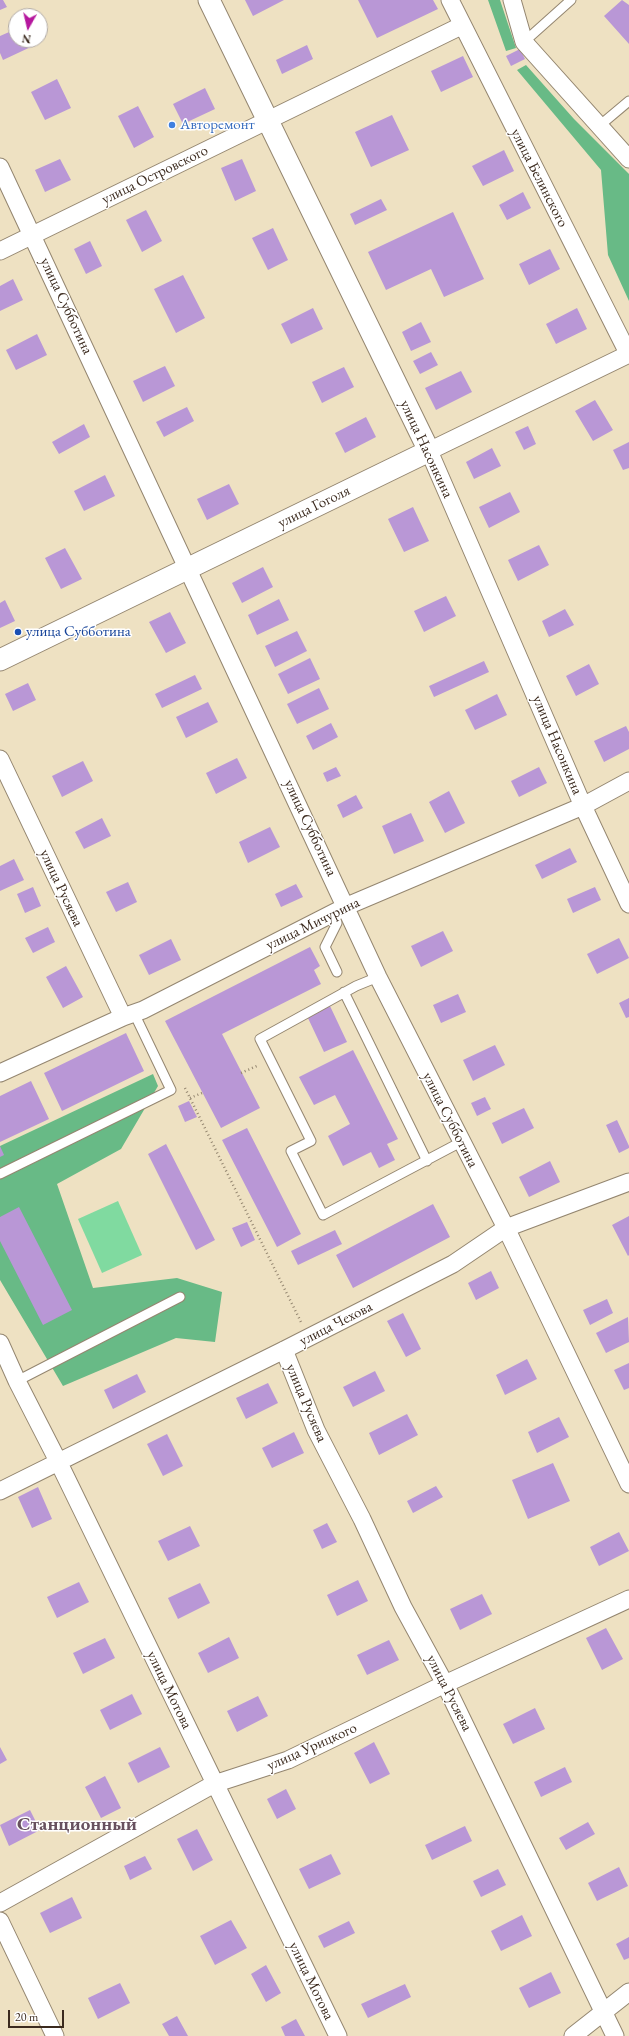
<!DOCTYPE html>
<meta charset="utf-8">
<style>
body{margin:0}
#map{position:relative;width:629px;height:2036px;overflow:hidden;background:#eee1c2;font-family:"EB Garamond",serif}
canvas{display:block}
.north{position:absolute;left:8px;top:8px;width:40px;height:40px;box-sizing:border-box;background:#fff;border:1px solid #b1aaa5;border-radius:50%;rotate:188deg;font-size:11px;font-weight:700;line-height:16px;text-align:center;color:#3b2a1e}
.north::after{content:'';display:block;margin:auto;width:14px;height:18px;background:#b5179e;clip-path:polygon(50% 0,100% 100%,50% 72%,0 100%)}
.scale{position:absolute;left:8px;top:2010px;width:56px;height:18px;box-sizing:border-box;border:2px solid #3b2a1e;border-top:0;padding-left:5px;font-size:12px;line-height:14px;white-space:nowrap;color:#3b2a1e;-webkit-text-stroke:3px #fff;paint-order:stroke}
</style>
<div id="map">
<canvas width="629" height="2036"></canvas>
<div class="north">N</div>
<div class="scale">20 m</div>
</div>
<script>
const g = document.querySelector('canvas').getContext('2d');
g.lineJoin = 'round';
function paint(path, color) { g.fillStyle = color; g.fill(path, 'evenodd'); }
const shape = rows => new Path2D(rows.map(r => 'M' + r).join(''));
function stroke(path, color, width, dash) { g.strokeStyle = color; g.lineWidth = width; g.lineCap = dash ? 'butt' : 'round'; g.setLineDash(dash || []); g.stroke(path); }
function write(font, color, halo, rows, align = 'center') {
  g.font = font + ' "EB Garamond",serif'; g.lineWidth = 3; g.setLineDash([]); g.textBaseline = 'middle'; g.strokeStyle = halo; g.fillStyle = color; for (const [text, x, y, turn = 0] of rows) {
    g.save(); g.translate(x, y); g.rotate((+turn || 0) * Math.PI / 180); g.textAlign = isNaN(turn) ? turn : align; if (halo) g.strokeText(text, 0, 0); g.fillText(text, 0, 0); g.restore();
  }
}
const green = shape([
 [118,1201,142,1255,102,1273,78,1219]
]);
const forest = shape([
 [488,0,500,0,516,48,506,51],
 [526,65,574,119,629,174,629,301,608,255,601,170,517,70],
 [153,1074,158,1086,121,1149,57,1184,93,1288,177,1278,222,1292,215,1342,176,1338,63,1386,0,1280,0,1146]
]);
const building = shape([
 [0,0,3,0,7,7,0,10],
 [245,0,284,0,253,16],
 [358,0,433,0,438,9,377,38],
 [622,0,629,5,629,44,604,16],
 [16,29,16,40,33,40,35,45,3,60,0,53,0,36],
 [307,45,313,59,282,74,276,60],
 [520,49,525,59,511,66,506,56],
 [463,56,473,77,441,92,431,71],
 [57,79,71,108,45,120,31,92],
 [205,88,215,109,183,124,173,104],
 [138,106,154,137,134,148,118,116],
 [392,115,409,150,371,167,355,132],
 [504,150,514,171,483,186,472,166],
 [60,159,71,180,45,192,35,170],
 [242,159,256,191,235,201,221,168],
 [523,192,531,208,507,220,499,205],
 [381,199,387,210,355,225,350,214],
 [146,210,162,241,142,252,126,220],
 [453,212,484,279,444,297,431,269,386,290,368,252],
 [273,228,288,260,268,270,252,238],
 [90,241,102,266,86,274,74,249],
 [550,249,560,269,529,285,519,264],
 [183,275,205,318,176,333,154,289],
 [13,279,23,300,0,311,0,286],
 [313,308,323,329,291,344,281,324],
 [577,308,587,329,556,344,546,324],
 [421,322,431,342,411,351,402,332],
 [37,334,47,355,16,370,6,350],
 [431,352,438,365,420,374,413,361],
 [165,366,175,386,143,402,133,381],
 [344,367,354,387,322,403,312,382],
 [461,371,472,392,436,410,425,388],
 [595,400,613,430,593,441,575,411],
 [187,407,194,421,164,437,156,422],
 [366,417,376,437,345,453,335,433],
 [84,424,90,437,59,454,52,442],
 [528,426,536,444,524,450,515,432],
 [629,442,629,468,623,470,613,450],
 [492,448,501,466,474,479,466,462],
 [105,475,115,496,84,511,74,491],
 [229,484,239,504,207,520,197,499],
 [510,492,520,512,489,528,479,507],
 [413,507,429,541,404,552,388,519],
 [539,545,549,565,518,581,508,560],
 [65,548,82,579,61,589,45,558],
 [263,567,273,587,242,603,232,583],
 [446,596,456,616,424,632,414,611],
 [279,599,289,620,257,635,248,615],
 [5,600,15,621,0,628,0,603],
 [565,609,574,625,549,637,542,621],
 [170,612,186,643,166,653,149,622],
 [297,631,307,651,275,667,265,646],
 [310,658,320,679,288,694,278,674],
 [484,661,489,672,434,697,429,686],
 [589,664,599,684,576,696,566,676],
 [195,675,202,689,162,708,155,694],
 [28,683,36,700,13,711,5,694],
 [319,688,329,709,297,724,287,704],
 [497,694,507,715,475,730,465,710],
 [208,702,218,722,186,738,176,717],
 [331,723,338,737,313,750,306,736],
 [626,726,629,732,629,749,604,762,594,741],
 [237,758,247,778,216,794,206,773],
 [83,761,93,781,62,797,52,776],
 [336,767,341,776,327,782,323,773],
 [539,767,547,783,519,797,511,781],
 [449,791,465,823,445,833,429,802],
 [356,795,363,808,343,818,337,805],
 [411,813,424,841,394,854,382,826],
 [102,818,111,836,84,849,75,832],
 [270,827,280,847,248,863,239,842],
 [570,848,577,862,542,879,535,865],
 [14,859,24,880,0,891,0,866],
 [128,882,137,902,116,912,106,892],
 [296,884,303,897,281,907,275,894],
 [33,887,41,906,25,913,17,894],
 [595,887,601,900,573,913,567,899],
 [48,927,55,942,33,953,25,938],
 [443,931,453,951,421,967,411,946],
 [619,938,629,958,597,974,587,954],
 [171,939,181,960,149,975,139,955],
 [310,947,320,966,314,970,321,984,222,1034,260,1108,221,1128,165,1021],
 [66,966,83,997,63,1008,46,977],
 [458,994,466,1012,441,1023,433,1005],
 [629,998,629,1017,626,1018,619,1003],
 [330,1006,347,1042,324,1052,307,1016],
 [126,1033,144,1071,62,1111,44,1073],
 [495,1045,505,1065,473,1081,463,1060],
 [353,1050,398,1139,387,1144,395,1160,379,1168,371,1152,343,1166,328,1136,350,1124,335,1095,314,1105,299,1077],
 [31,1081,49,1119,0,1142,0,1096],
 [485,1097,491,1109,477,1116,471,1103],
 [189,1101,197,1117,185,1122,178,1106],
 [524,1108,534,1128,502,1144,492,1123],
 [617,1120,629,1146,629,1148,619,1153,606,1125],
 [247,1128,301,1234,277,1247,222,1140],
 [166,1144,215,1240,196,1250,148,1154],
 [0,1146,4,1155,0,1157],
 [550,1161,560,1182,529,1197,519,1177],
 [433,1204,450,1237,353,1288,336,1255],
 [19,1207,72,1310,43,1325,0,1241,0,1217],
 [629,1216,629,1255,628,1256,612,1225],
 [247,1222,255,1240,241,1247,232,1228],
 [335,1230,342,1244,298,1265,291,1251],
 [491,1271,499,1288,476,1300,468,1283],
 [607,1299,613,1313,590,1325,583,1310],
 [403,1313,421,1349,406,1357,387,1321],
 [628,1317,629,1342,606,1353,596,1333],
 [527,1359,537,1379,505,1395,496,1375],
 [629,1363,629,1388,624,1390,614,1370],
 [375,1371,385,1391,353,1407,343,1387],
 [137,1374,146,1392,113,1409,104,1390],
 [268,1383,278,1403,246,1419,236,1398],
 [407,1414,418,1435,379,1455,369,1433],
 [559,1417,569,1437,537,1453,528,1432],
 [294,1432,304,1453,272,1468,262,1448],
 [167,1434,183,1466,163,1476,147,1444],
 [553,1463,570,1501,528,1519,512,1480],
 [436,1486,443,1497,413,1513,407,1501],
 [38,1487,52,1519,32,1528,18,1497],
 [327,1523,337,1542,322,1549,313,1530],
 [190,1526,200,1546,168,1561,158,1541],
 [619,1532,629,1551,599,1566,590,1547],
 [358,1580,368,1601,337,1616,327,1595],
 [79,1582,89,1602,57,1618,47,1597],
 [200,1583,210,1603,178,1619,168,1598],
 [482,1594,492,1614,460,1630,450,1609],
 [606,1628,623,1659,602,1670,586,1638],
 [229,1637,239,1658,208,1673,198,1653],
 [105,1638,115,1658,83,1674,73,1653],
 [389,1640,399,1660,367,1675,357,1655],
 [132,1694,142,1714,110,1730,100,1710],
 [258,1696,268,1716,237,1732,227,1711],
 [535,1708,545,1729,513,1744,503,1724],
 [374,1742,390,1774,370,1784,354,1753],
 [0,1747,7,1760,0,1764],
 [160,1747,170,1767,138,1783,128,1763],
 [565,1767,572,1782,541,1797,534,1782],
 [105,1776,121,1808,101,1818,85,1787],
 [286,1789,296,1809,277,1819,267,1799],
 [30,1810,40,1830,9,1846,0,1825],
 [588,1822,595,1834,566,1850,559,1838],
 [465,1826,472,1841,432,1860,425,1845],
 [197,1829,213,1860,193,1871,177,1839],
 [331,1854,341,1874,309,1889,299,1869],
 [145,1856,152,1869,130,1880,124,1866],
 [619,1867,628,1886,597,1901,588,1883],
 [498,1869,506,1885,481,1897,473,1881],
 [72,1897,82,1918,50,1933,40,1913],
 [522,1915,532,1936,501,1951,491,1931],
 [231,1920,247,1948,215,1965,200,1936],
 [349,1921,355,1933,324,1948,318,1936],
 [629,1937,629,1958,624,1960,616,1944],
 [266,1965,281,1993,266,2002,251,1974],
 [551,1972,561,1993,529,2008,519,1988],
 [120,1983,130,2003,98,2019,88,1998],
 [405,1984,411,1997,368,2018,361,2004],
 [177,2016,188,2036,169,2036,162,2024],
 [296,2019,305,2036,285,2036,281,2027]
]);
const path = shape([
 [241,1073,259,1065],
 [185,1088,301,1322],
 [190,1098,202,1093]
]);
const service = shape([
 [524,42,571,0],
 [598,127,629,101],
 [332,914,337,923,325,947,337,972],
 [378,977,356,986,260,1039,311,1141,291,1151,323,1215,461,1142],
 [344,992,427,1161],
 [0,1174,171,1090,134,1013],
 [17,1381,180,1297]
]);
const minor = shape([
 [450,0,629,355],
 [512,0,524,42,629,159],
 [0,167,378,977,506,1228,629,1484],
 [0,251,461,26],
 [629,354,429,451,583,806,629,904],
 [0,759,123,1017],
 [0,1073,123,1017,143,1010,347,906,583,806,629,781],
 [0,1343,17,1381,59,1463,338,2036],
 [284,1350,316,1430,362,1519,403,1607,445,1684,615,2036],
 [0,1491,284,1350,453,1264,506,1228,629,1182],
 [0,1903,214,1784,288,1760,445,1684,629,1599],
 [0,1921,55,2036],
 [573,2036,629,1992]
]);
const tertiary = shape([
 [0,660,429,451,209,0]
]);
const markers = [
 [172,125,4,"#3f7fe0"],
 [18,632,4,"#1a4fb4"]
];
const shopNames = [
 ["Авторемонт",180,125]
];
const streetNames = [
 ["улица Островского",155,175,-26],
 ["улица Белинского",539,178,63],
 ["улица Субботина",66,306,65],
 ["улица Насонкина",426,449,65],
 ["улица Гоголя",314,507,-26],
 ["улица Насонкина",557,745,67],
 ["улица Субботина",310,828,65],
 ["улица Русяева",61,888,65],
 ["улица Мичурина",313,924,-26],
 ["улица Субботина",450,1120,63],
 ["улица Чехова",336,1324,-27],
 ["улица Русяева",306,1403,67],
 ["улица Мотова",169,1690,64],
 ["улица Русяева",449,1693,63],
 ["улица Урицкого",312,1747,-24],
 ["улица Мотова",311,1981,64]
];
const transitNames = [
 ["улица Субботина",26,632]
];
const districtNames = [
 ["Станционный",77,1825]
];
paint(green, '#80daa0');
paint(forest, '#68ba86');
paint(building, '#b997d6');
stroke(service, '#948670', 11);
stroke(minor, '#948670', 19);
stroke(tertiary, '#948670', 23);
stroke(path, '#948670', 2.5, [1, 3]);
stroke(service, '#fff', 9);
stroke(minor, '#fff', 17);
stroke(tertiary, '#fff', 21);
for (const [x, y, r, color] of markers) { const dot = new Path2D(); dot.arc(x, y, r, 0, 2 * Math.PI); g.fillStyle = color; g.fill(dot); stroke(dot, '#fff', 1.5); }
write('15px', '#366cbe', '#fff', shopNames, 'left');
write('15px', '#3b2a1e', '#fff', streetNames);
write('15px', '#164399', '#fff', transitNames, 'left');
write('bold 19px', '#67505e', '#fff', districtNames);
</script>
